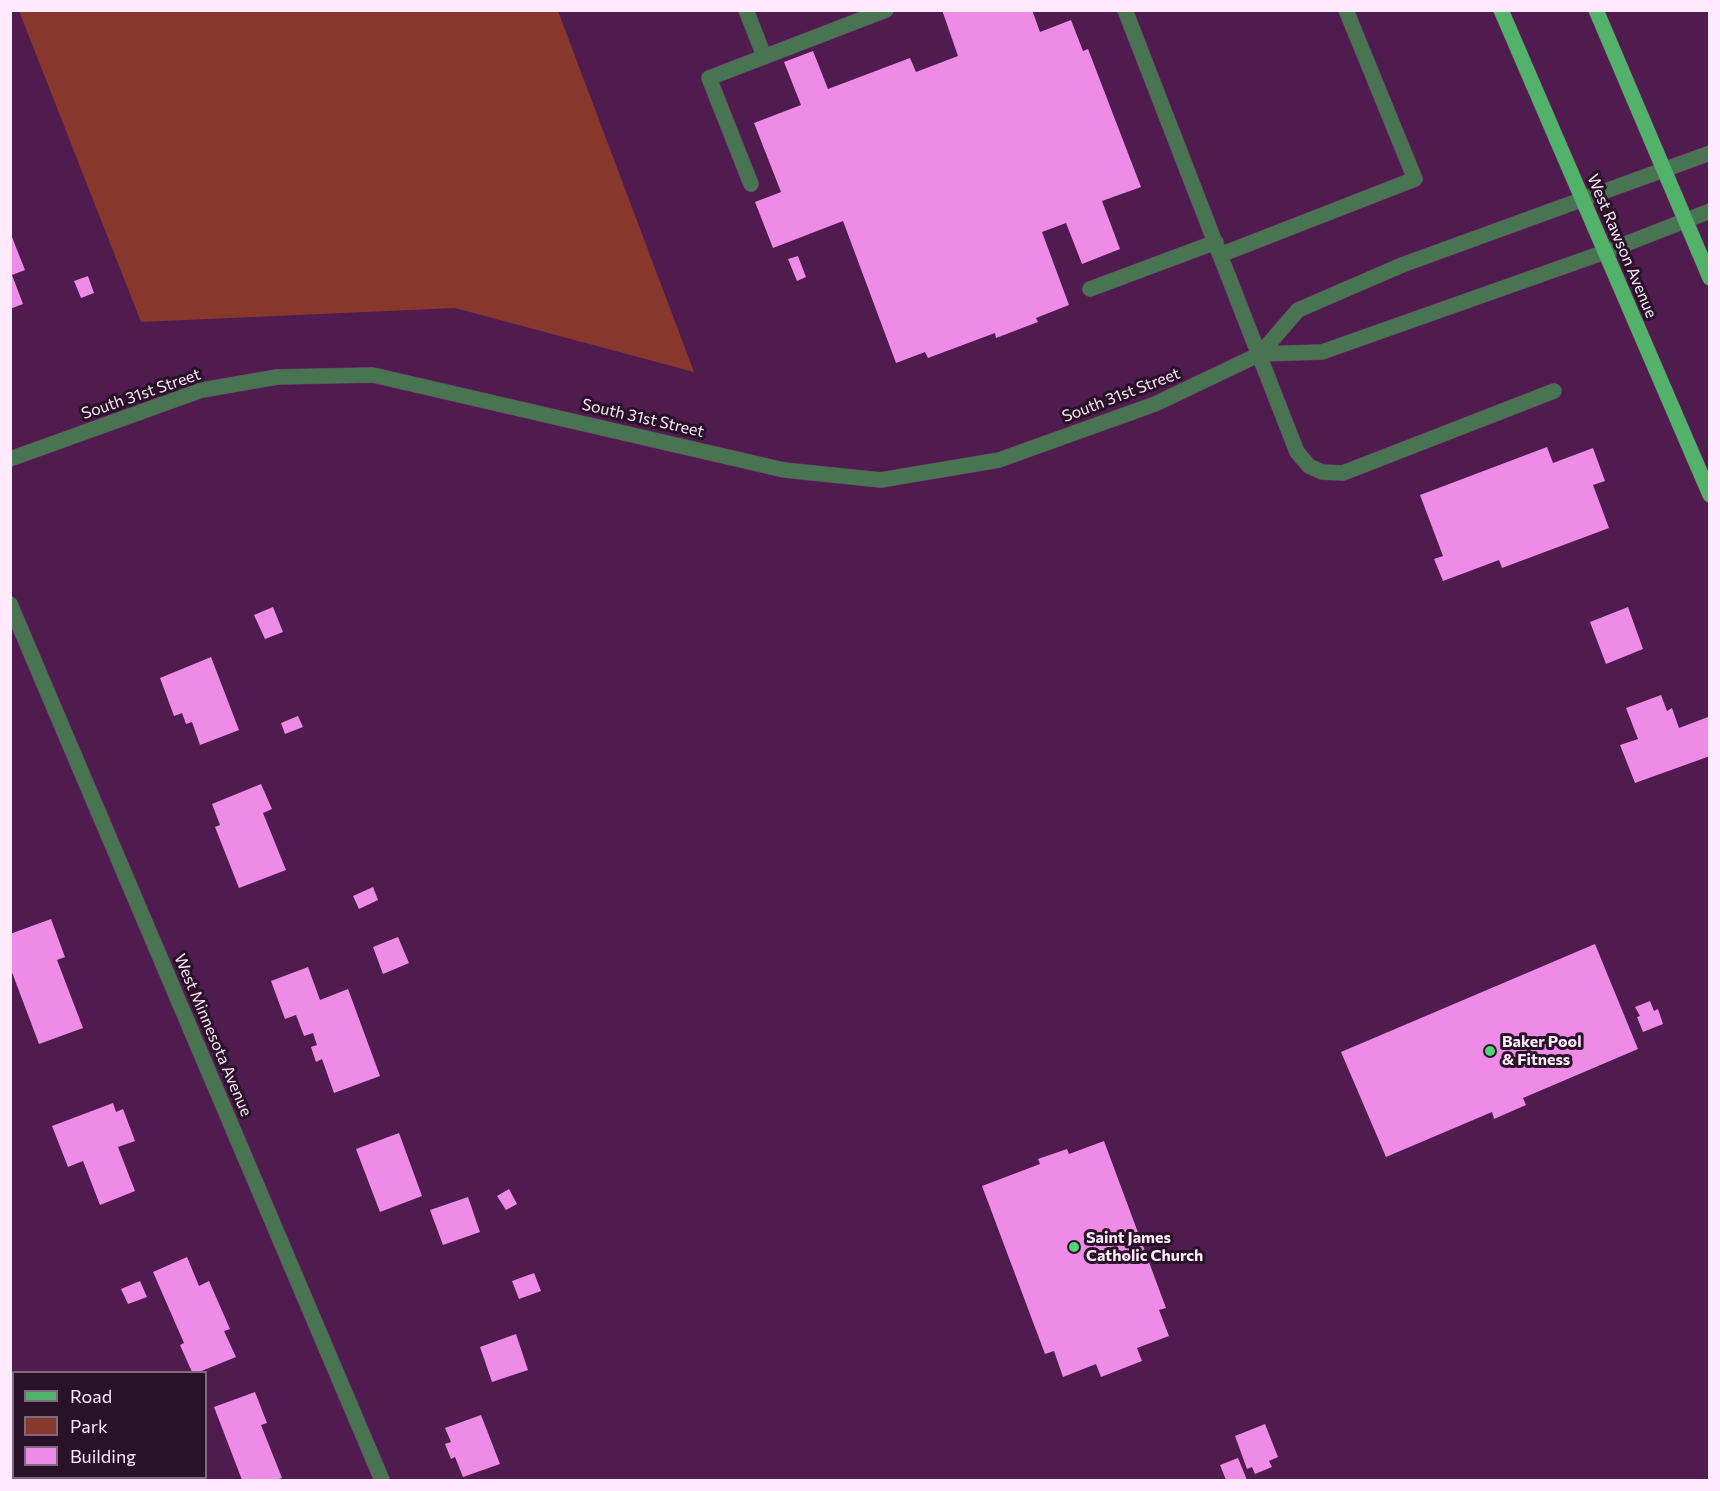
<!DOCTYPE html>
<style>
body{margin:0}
#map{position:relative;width:1720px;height:1491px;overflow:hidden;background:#501b4e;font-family:Commissioner,sans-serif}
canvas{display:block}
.frame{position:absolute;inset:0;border:12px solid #feeafc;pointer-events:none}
.legend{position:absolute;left:12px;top:1371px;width:195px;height:108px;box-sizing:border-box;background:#291228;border:2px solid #7e687d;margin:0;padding:8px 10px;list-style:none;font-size:18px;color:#feeafc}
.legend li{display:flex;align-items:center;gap:12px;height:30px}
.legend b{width:30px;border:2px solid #7e687d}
</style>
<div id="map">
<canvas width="1720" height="1491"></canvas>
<div class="frame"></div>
<ul class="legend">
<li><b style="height:8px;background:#52b26a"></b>Road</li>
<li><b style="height:16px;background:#88372d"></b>Park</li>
<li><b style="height:16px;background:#ed8be6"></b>Building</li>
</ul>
</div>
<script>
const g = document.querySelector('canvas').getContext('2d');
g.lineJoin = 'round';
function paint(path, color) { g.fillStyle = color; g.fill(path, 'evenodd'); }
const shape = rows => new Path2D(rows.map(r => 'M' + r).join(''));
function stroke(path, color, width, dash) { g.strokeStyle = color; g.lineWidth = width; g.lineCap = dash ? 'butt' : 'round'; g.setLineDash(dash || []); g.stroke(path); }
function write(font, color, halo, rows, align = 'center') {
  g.font = font + ' Commissioner,sans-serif'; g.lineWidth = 6; g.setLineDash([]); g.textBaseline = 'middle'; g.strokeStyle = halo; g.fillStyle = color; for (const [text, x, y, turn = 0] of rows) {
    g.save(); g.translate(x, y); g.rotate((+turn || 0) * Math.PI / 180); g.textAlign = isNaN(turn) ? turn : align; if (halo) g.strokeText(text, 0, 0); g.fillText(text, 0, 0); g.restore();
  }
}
const green = shape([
 [19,11,558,11,694,372,455,308,141,322]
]);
const building = shape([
 [942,10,1032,10,1040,32,1071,20,1083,51,1088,49,1141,187,1102,201,1120,249,1082,264,1066,223,1042,232,1069,305,1036,318,1038,322,996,338,995,333,928,358,925,352,896,363,843,221,773,248,755,202,781,192,754,123,801,105,784,62,813,51,828,89,910,58,916,72,958,56],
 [10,232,25,270,12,275,23,304,10,309],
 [798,256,806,277,797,281,788,259],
 [88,276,94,293,81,298,74,281],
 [1547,447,1553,463,1593,448,1605,481,1593,485,1609,528,1502,568,1499,560,1443,581,1434,559,1443,556,1420,495],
 [273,607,283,632,265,639,254,615],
 [1628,607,1643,649,1606,664,1590,622],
 [211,657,239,730,200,745,192,722,186,724,182,713,174,716,160,678],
 [1661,695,1667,711,1672,708,1679,728,1708,717,1710,756,1635,783,1620,745,1638,739,1626,708],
 [298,716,303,727,285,734,281,723],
 [261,784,272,809,263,813,286,870,239,888,215,827,220,825,212,804],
 [373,887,378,900,359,909,353,896],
 [51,919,65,957,57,960,83,1028,39,1044,10,967,10,934],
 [398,937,409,963,383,974,373,947],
 [1595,944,1638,1049,1523,1098,1526,1105,1494,1119,1492,1112,1386,1157,1341,1052],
 [308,967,320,1000,348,989,380,1076,334,1093,322,1059,316,1062,311,1047,317,1045,313,1033,304,1036,296,1015,285,1019,271,981],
 [1650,1001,1654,1011,1658,1009,1663,1024,1643,1032,1637,1017,1640,1016,1635,1007],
 [113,1103,116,1112,123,1109,135,1141,118,1147,135,1191,100,1205,83,1161,68,1167,52,1126],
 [399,1133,422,1196,380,1212,356,1149],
 [1104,1141,1166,1308,1159,1310,1169,1336,1137,1348,1142,1361,1101,1377,1096,1364,1063,1377,1054,1351,1045,1354,982,1186,1040,1164,1038,1159,1067,1149,1069,1154],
 [509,1189,517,1204,506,1210,497,1196],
 [468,1197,480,1232,443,1245,430,1210],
 [187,1257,199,1286,209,1281,230,1329,224,1331,236,1357,199,1372,192,1372,180,1345,184,1343,153,1272],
 [534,1273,541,1291,519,1299,512,1281],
 [140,1281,147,1297,128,1304,121,1289],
 [516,1334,528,1370,492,1382,480,1347],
 [255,1392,267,1423,261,1425,282,1478,276,1480,242,1480,214,1407],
 [481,1415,500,1464,463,1477,455,1457,451,1459,445,1444,451,1442,445,1428],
 [1265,1424,1278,1457,1269,1461,1272,1467,1255,1474,1252,1467,1247,1469,1235,1436],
 [14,1435,14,1478,53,1478,54,1480,10,1480,10,1436],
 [1238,1458,1247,1480,1226,1480,1220,1465]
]);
const minor = shape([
 [746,10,764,56],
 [1125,10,1220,255],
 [1346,10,1415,179,1220,255,1297,452,1309,466,1322,472,1343,473,1554,391],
 [751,184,709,78,886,10],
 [1090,289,1216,242],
 [1260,354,1298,310,1402,265,1710,153],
 [10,459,202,390,277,377,373,375,784,470,881,480,999,460,1155,404,1260,354,1322,352,1605,252,1710,211],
 [10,604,382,1480],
 [10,1418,14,1426]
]);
const major = shape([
 [1501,10,1710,495],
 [1596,10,1710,278]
]);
const markers = [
 [1490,1051,6,"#4fd675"],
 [1074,1247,6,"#4fd675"]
];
const streetNames = [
 ["West Rawson Avenue",1622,246,67],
 ["South 31st Street",141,394,-19],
 ["South 31st Street",1121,395,-21],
 ["South 31st Street",643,418,13],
 ["West Minnesota Avenue",213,1035,67]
];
const poiNames = [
 ["Baker Pool",1502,1042],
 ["& Fitness",1502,1060],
 ["Saint James",1086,1238],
 ["Catholic Church",1086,1256]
];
paint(green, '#88372d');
paint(building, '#ed8be6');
stroke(minor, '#6c3c6a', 16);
stroke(major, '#6c3c6a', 16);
stroke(minor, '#487451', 15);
stroke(major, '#52b26a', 15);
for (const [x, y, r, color] of markers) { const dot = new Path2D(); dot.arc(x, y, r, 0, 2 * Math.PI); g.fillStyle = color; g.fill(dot); stroke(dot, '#291228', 2); }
write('16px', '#feeafc', '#291228', streetNames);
write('bold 16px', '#feeafc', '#291228', poiNames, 'left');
</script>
